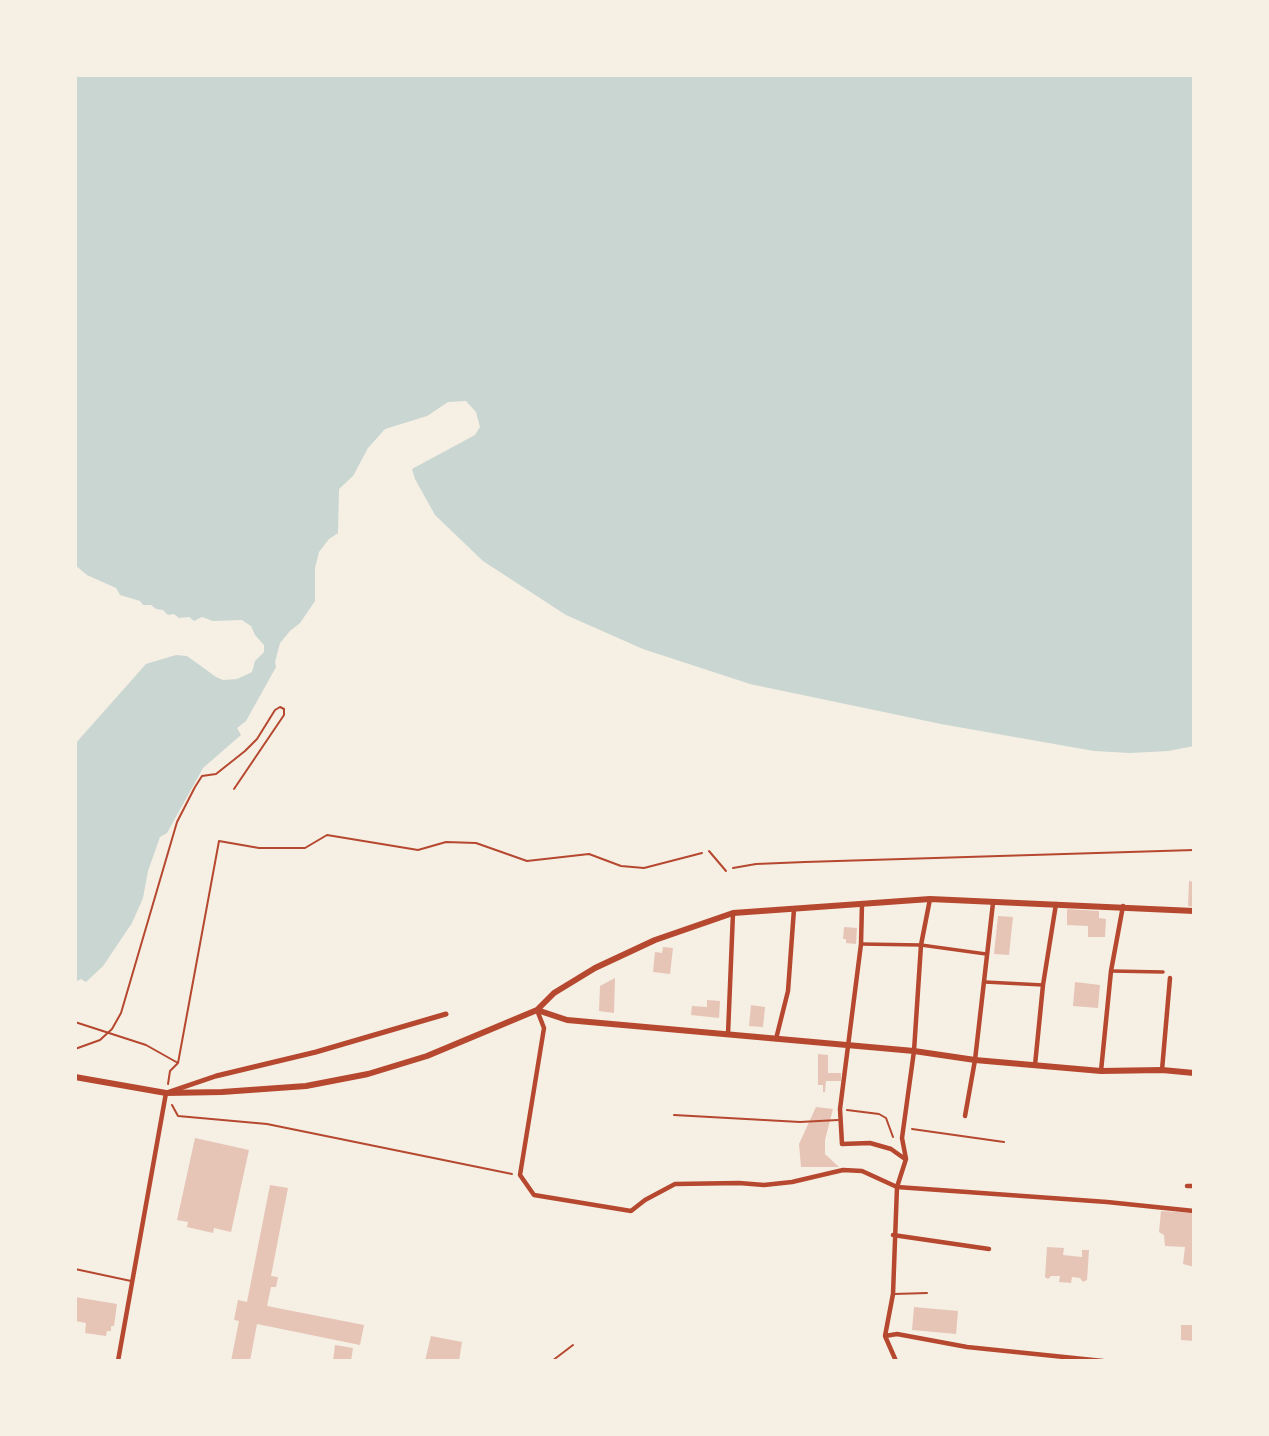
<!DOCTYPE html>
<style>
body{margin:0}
#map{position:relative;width:1269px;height:1436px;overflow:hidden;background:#f6efe4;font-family:"Archivo Narrow",sans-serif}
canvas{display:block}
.frame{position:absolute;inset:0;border:77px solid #f6efe4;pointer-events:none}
</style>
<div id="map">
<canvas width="1269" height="1436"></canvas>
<div class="frame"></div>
</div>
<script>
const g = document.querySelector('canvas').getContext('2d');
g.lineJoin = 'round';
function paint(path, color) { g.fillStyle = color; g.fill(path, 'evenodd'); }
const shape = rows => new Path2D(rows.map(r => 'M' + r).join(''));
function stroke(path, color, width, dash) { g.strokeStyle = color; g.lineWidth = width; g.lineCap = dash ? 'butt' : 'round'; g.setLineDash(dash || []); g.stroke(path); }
const water = shape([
 [75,75,1194,75,1194,746,1168,751,1130,753,1094,751,941,724,750,684,643,649,566,615,483,561,435,515,415,479,412,469,475,435,480,427,476,412,466,401,448,402,427,416,385,429,368,448,353,476,339,489,338,533,329,539,319,552,315,568,315,601,300,623,290,631,280,643,275,662,276,667,246,721,237,728,241,735,203,768,167,833,160,837,148,871,143,898,132,923,103,966,86,982,81,979,75,982,75,744,146,664,176,655,187,656,216,677,223,680,237,679,252,672,255,661,264,652,264,645,255,635,251,626,242,620,213,621,202,617,194,621,189,617,179,618,174,614,168,615,163,610,156,609,151,605,143,605,140,601,120,595,116,588,87,575,75,565]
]);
const building = shape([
 [1189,881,1194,882,1194,907,1188,906],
 [1067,909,1099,911,1099,918,1106,919,1105,937,1088,937,1088,926,1067,925],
 [998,916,1013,917,1009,955,994,954],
 [844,927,857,928,856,944,846,943,846,939,843,939],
 [663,947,673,948,670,974,653,972,655,952,662,953],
 [615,978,614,1013,599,1011,600,986],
 [1075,982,1100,985,1098,1008,1073,1006],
 [707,1000,720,1001,719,1018,691,1015,692,1006,707,1007],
 [751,1005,765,1007,763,1027,749,1026],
 [818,1054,828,1055,828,1073,841,1073,841,1081,826,1081,825,1092,823,1092,823,1085,818,1085],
 [816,1107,833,1109,825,1140,825,1154,839,1167,801,1167,799,1144],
 [195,1138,249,1150,231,1232,214,1228,213,1233,187,1227,188,1222,177,1220],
 [270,1185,288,1188,271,1276,278,1277,276,1287,271,1287,267,1306,364,1325,360,1345,257,1324,250,1361,231,1361,239,1321,234,1320,238,1300,247,1302],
 [1161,1211,1194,1213,1194,1267,1183,1264,1185,1247,1165,1246,1164,1235,1159,1232],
 [1047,1247,1064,1248,1063,1255,1082,1257,1082,1250,1089,1250,1087,1280,1083,1282,1080,1278,1072,1277,1071,1283,1059,1282,1060,1276,1051,1276,1048,1279,1045,1277],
 [75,1297,117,1304,114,1326,111,1326,111,1331,107,1331,106,1336,85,1333,86,1323,75,1321],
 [914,1307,958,1311,956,1334,912,1330],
 [1181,1325,1194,1325,1194,1341,1181,1340],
 [431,1336,462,1342,459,1361,425,1361],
 [335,1345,353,1348,351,1361,333,1361]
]);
const path = shape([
 [733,868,756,864,805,862,1194,850],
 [75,1022,146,1045,178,1063],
 [75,1049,100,1040,112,1029,121,1013,177,822,195,787,202,776,216,774,245,751,257,739,275,710,280,707,284,709,284,715,234,789],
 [168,1084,170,1071,178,1063,219,841,259,848,305,848,327,835,418,850,446,842,476,843,527,861,589,854,621,866,644,868,702,853],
 [172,1105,178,1116,267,1124,512,1174],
 [847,1110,879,1114,886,1118,893,1137],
 [912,1129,1004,1142]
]);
const service = shape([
 [709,851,726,871],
 [674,1115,800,1122,838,1120],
 [75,1269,131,1281],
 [894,1294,927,1293],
 [552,1361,573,1345]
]);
const pedestrian = shape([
 [861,944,921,945,986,954],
 [1111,971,1163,972],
 [985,982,1043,985]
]);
const minor = shape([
 [862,904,861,944,840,1109,842,1144,870,1143,891,1149,905,1159],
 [537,1010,544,1028,520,1175,534,1195,631,1211,645,1200,675,1184,739,1183,764,1185,792,1182,843,1170,862,1171,897,1187,1107,1202,1194,1211],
 [728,1034,733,913],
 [776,1039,788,991,794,909],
 [1035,1065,1043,985,1056,904],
 [1162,1070,1170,978],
 [1101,1071,1111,971,1123,906],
 [965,1116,975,1060,993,903],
 [1187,1186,1194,1186],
 [893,1235,989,1249],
 [885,1336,893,1294,897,1187,906,1159,902,1138,914,1051,921,945,930,899],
 [885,1336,897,1334,967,1347,1103,1361],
 [885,1336,896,1361],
 [118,1361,166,1093]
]);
const tertiary = shape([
 [169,1092,216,1076,316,1052,446,1014]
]);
const secondary = shape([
 [537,1010,554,993,595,968,655,940,733,913,930,899,1194,911],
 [75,1077,166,1093,222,1092,306,1086,368,1074,427,1056,537,1010,567,1020,914,1051,975,1060,1101,1071,1162,1070,1194,1073]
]);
paint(water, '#c9d6d2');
paint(building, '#e6c5b7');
stroke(path, '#b5482f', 2);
stroke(service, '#b5482f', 2);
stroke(pedestrian, '#b5482f', 3.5);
stroke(minor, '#b5482f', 4.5);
stroke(tertiary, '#b5482f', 5);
stroke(secondary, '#b5482f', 6);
</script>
